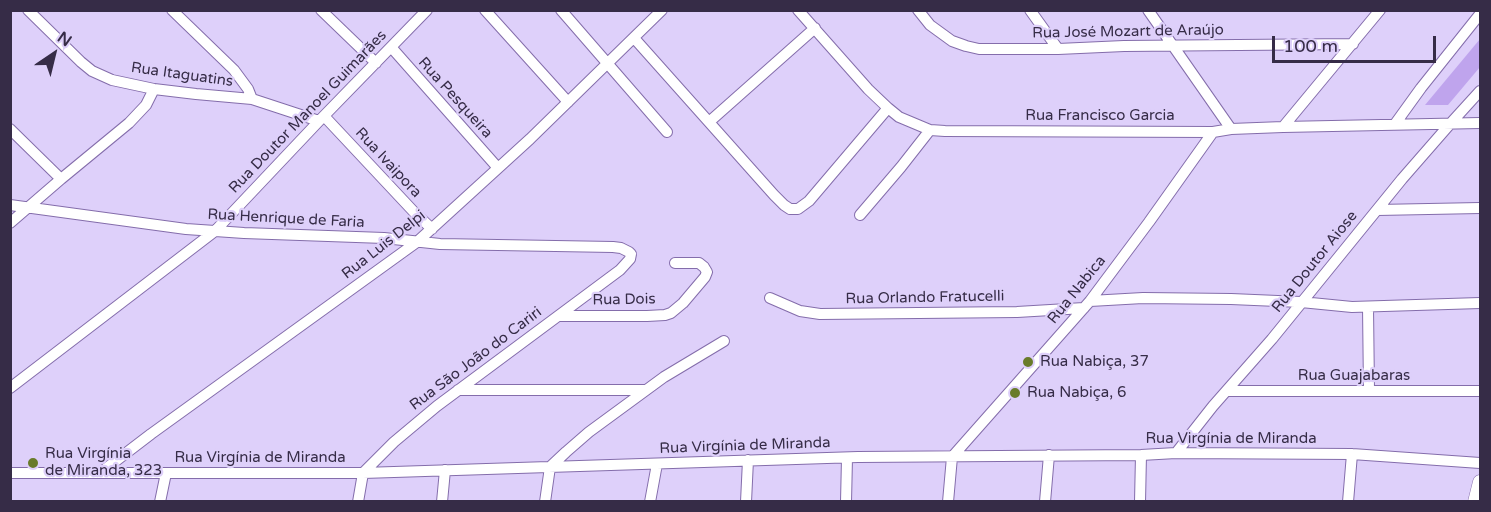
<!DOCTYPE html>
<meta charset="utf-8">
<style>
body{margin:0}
#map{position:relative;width:1491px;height:512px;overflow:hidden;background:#ded0fa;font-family:"Varela Round",sans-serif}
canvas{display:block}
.frame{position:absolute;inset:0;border:12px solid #362c47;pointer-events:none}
.north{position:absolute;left:24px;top:24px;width:60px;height:60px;-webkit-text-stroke:4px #ded0fa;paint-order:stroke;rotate:35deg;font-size:16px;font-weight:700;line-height:24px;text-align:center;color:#362c47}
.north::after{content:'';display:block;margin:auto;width:21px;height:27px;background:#362c47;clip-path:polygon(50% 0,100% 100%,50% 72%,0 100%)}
.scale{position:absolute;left:1272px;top:36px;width:164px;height:27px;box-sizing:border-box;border:3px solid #362c47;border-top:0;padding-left:8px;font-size:18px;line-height:21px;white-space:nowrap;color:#362c47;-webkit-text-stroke:4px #ded0fa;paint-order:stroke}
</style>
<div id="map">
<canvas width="1491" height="512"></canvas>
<div class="frame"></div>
<div class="north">N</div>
<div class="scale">100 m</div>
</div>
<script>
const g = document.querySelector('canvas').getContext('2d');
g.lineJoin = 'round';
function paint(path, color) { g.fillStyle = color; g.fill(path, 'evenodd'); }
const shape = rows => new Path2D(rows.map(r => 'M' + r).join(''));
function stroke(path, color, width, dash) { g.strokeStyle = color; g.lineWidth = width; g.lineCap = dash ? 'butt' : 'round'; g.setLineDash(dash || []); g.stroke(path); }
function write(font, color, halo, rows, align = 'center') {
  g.font = font + ' "Varela Round",sans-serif'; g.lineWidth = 4.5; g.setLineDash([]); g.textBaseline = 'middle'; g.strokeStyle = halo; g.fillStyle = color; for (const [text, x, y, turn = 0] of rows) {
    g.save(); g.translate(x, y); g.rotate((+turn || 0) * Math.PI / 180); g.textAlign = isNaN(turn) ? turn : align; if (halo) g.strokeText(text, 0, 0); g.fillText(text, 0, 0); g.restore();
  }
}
const green = shape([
 [1480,39,1480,67,1448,105,1425,105]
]);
const minor = shape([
 [28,10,81,62,92,71,112,80,154,89,196,94,252,99,319,121],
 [172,10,234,70,248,89,252,99],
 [321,10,376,63],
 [485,10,568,102],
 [561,10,667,132],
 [798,10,868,89,888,108,899,117,930,130,945,131,1213,132,1231,129,1283,127,1480,123],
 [918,10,930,25,952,41,966,46,979,49,1058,49,1124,46,1353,44],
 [1030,10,1058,49],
 [1148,10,1231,129],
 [634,38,774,195,784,205,790,209,798,209,809,201,888,108],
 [391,47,498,168],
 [324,116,414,212,432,229],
 [709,122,815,28],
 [1395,124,1421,88,1480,14],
 [1283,127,1380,10],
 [10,129,61,179],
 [10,205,186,229,244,233,384,238,440,244,613,247,621,248,629,252,631,254,630,259,620,270,437,406,394,442,363,473,358,502],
 [1377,210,1480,208],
 [860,215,901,167,930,130],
 [10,223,61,179,129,123,146,105,154,89],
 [770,298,800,311,820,314,1017,312,1084,308],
 [1090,301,1143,298,1231,299,1301,302,1352,307,1480,303],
 [1368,307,1369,391],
 [558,316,647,316,665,315,671,313,683,303,705,277,707,272,704,267,699,263,675,263],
 [10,388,215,231,319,121,427,10],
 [458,390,646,390],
 [1227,391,1480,391],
 [1176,453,1213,406,1272,339,1402,179,1450,124,1480,91],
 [952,457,1090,301,1149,222,1213,132],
 [10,473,363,473,858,457,1141,455,1176,453,1352,454,1480,463],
 [100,473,151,434,417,242,530,139,662,10],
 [160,502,166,473],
 [442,502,445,470],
 [545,502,550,467,566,452,589,432,664,377,724,341],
 [650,502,657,464],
 [746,502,748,460],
 [846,502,847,458],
 [948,502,952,457],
 [1045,502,1049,455],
 [1140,502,1141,455],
 [1348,502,1352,454]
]);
const major = shape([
 [1475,502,1480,482]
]);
const markers = [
 [1028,362,6,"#697b2a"],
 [1015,393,6,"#697b2a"],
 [33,463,6,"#697b2a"]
];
const streetNames = [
 ["Rua José Mozart de Araújo",1128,32,-1],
 ["Rua Itaguatins",182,75,8],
 ["Rua Pesqueira",455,98,48],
 ["Rua Doutor Manoel Guimarães",308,112,-46],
 ["Rua Francisco Garcia",1100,116],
 ["Rua Ivaipora",388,163,47],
 ["Rua Henrique de Faria",286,219,3],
 ["Rua Luis Delpi",384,245,-38],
 ["Rua Doutor Aiose",1315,262,-51],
 ["Rua Nabica",1077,290,-51],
 ["Rua Orlando Fratucelli",925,298,-1],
 ["Rua Dois",624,300,-1],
 ["Rua São João do Cariri",476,359,-37],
 ["Rua Guajabaras",1354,376],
 ["Rua Virgínia de Miranda",1231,439],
 ["Rua Virgínia de Miranda",745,446,-2],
 ["Rua Virgínia de Miranda",260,458]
];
const poiNames = [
 ["Rua Nabiça, 37",1040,362],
 ["Rua Nabiça, 6",1027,393],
 ["Rua Virgínia",45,454],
 ["de Miranda, 323",45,471]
];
paint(green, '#bfa4ed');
stroke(minor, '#846dab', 12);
stroke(major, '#846dab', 15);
stroke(minor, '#fff', 10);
stroke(major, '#fff', 14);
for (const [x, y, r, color] of markers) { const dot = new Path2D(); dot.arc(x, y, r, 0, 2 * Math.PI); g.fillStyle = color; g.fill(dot); stroke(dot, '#ded0fa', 2); }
write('15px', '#362c47', '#ded0fa', streetNames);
write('15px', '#362c47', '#ded0fa', poiNames, 'left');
</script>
